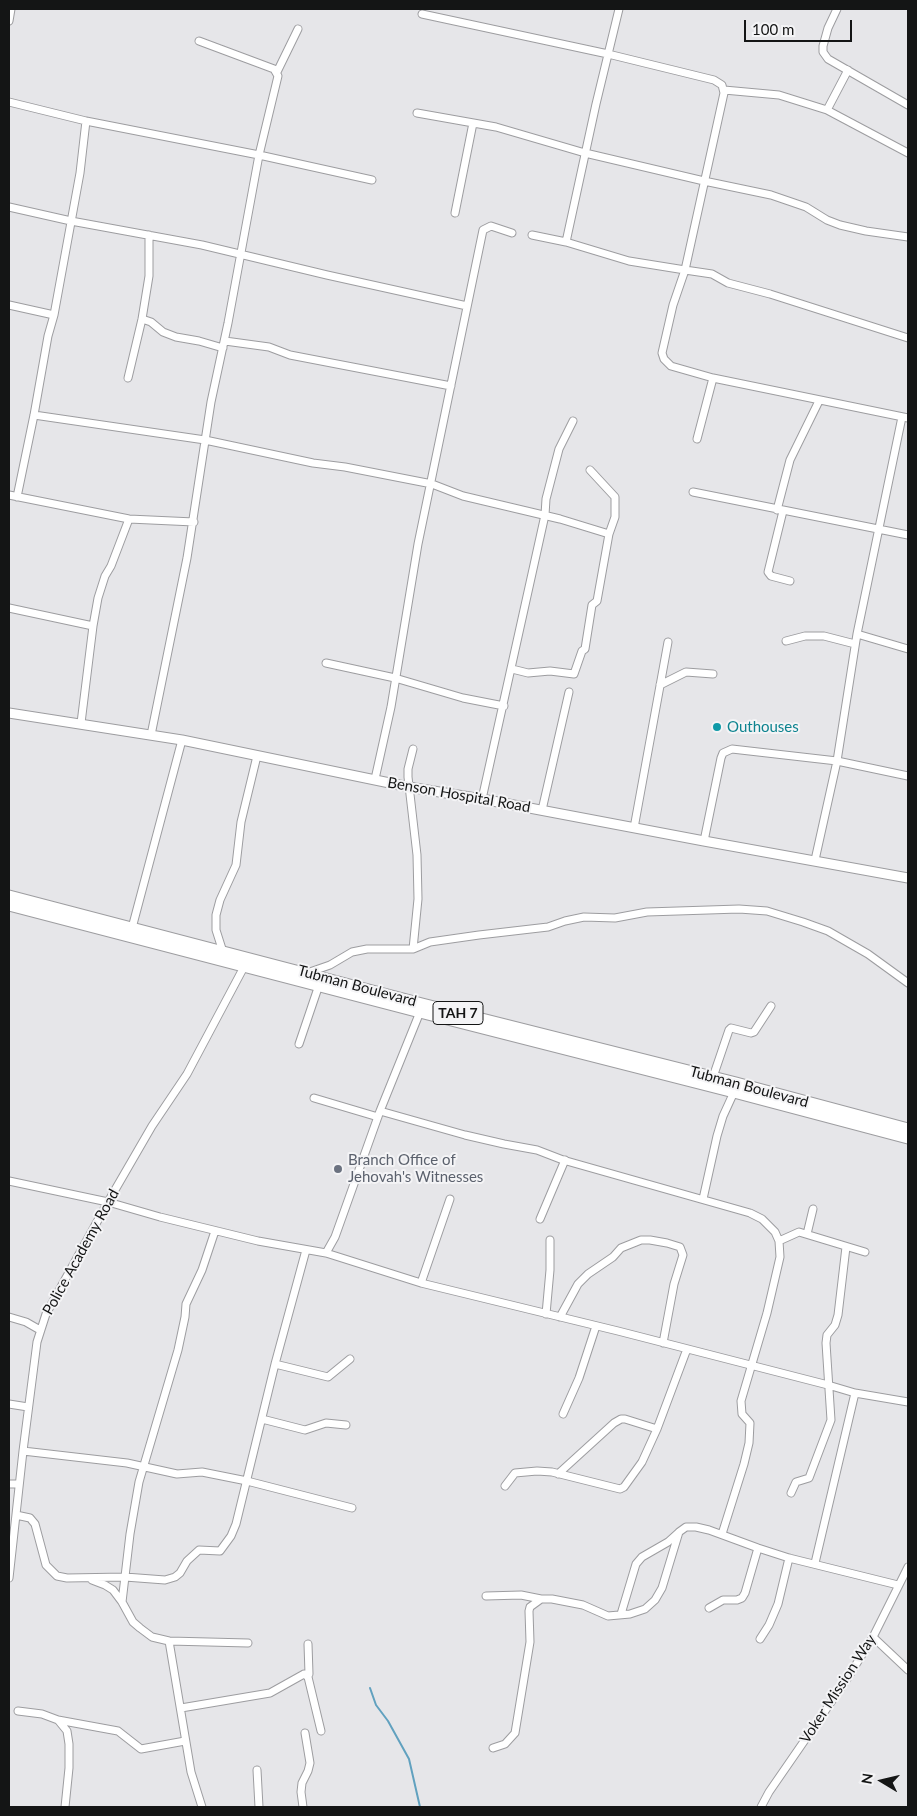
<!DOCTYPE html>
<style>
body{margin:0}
#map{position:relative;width:917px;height:1816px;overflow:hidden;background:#e6e6e9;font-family:Lato,sans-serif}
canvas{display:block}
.frame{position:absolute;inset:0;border:10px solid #141515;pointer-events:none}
.north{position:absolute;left:857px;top:1756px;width:50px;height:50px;-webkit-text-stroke:4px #f4f4f6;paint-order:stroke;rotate:279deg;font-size:14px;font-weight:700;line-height:20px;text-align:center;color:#141515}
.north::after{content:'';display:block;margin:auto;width:18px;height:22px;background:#141515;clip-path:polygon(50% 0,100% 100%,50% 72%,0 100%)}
.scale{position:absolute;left:744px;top:20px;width:108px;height:22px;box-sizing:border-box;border:2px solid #141515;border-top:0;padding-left:6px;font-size:15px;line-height:18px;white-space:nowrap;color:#141515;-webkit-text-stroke:4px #f4f4f6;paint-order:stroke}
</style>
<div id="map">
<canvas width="917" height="1816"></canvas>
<div class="frame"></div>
<div class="north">N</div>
<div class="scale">100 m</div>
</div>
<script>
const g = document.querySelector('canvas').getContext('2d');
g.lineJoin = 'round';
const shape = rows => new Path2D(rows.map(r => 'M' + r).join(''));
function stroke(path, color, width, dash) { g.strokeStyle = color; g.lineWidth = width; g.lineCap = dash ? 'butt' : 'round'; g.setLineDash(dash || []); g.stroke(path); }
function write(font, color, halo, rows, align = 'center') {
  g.font = font + ' Lato,sans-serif'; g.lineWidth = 4; g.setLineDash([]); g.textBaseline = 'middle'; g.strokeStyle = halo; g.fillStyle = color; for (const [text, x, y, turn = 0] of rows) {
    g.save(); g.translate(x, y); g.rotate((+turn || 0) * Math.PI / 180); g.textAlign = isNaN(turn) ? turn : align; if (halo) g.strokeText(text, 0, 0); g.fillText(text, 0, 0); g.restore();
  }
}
const stream = shape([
 [370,1688,376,1705,388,1721,409,1759,420,1807]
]);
const minor = shape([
 [837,9,828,28,823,46,823,52,828,59,908,105],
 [422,14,608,54,714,80,722,85,724,93,685,270,712,274,728,283,770,294,908,338],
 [9,21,11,9],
 [277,72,298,29],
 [724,92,724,90,779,95,827,110,848,70],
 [9,102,86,121,259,155,372,180],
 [827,110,908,153],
 [417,113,496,127,585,153,704,181,771,195,806,207,827,220,840,225,866,231,908,237],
 [9,207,71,221,202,245,327,275,467,306],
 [455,213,473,123],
 [532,235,566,242,629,261,685,270,673,305,662,353,664,359,671,366,713,378,908,418],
 [566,242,596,104,619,9],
 [9,305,54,315],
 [142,319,151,322,163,332,176,337,199,341,223,348],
 [225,341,269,347,290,355,451,386],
 [128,378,142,319,149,276,149,235],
 [34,415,205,440,313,463,345,467,432,484,463,496,560,519,609,534],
 [902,417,857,634,908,649],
 [697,439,713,378],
 [693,492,908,535],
 [9,495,129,519,194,522],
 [17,497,34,415,48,336,54,315,80,173,86,121],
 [777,510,790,460,819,401],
 [783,511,768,572,771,576,790,581],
 [9,608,93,626],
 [786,641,805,636,824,636,855,644],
 [326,663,395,678,463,698,504,706],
 [512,669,528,673,550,671,574,674,582,651,585,649,592,605,597,601,609,534,615,517,615,497,590,470],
 [660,685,686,672,713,674],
 [81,723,93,626,98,598,105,576,111,566,129,519],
 [151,735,187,558,211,402,228,323,259,155,278,76,274,69,199,41],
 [413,749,408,769,408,777,417,855,418,899,413,949],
 [375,779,391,707,418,544,483,230,491,226,512,233],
 [482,799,545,515,546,499,559,449,573,421],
 [542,810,569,692],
 [634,828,668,642],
 [704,841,721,758,723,753,732,749,837,761,908,776],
 [815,860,837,761,857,634],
 [132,928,182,740],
 [223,952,216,930,216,915,220,900,236,865,241,822,257,756],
 [307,973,330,965,352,952,367,949,413,949,430,942,479,935,548,927,565,921,584,917,615,918,647,912,739,909,767,911,803,922,828,931,868,954,908,983],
 [299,1044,319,985],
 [713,1077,729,1030,731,1028,751,1033,754,1032,771,1006],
 [314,1098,378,1117],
 [380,1111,465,1135,504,1144,537,1150,563,1160,750,1213,762,1219,775,1232,779,1241,780,1257,767,1313,741,1401,742,1414,750,1423,749,1443,744,1464,722,1534],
 [9,1181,108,1202,160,1217,258,1241,326,1253,421,1283,618,1331,828,1385,855,1393,908,1402],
 [703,1199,717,1136,723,1116,734,1092],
 [540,1219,565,1160],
 [807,1234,813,1209],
 [779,1241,799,1232,865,1252],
 [326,1253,335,1237,380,1111,420,1012],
 [421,1283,450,1199],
 [546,1314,550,1270,550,1240],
 [9,1317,26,1322,40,1330],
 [560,1317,578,1284,588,1274,613,1257,621,1248,641,1240,650,1240,667,1243,680,1247,683,1255,674,1284,663,1343],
 [275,1364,328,1377,350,1359],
 [9,1404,28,1407],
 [563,1414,579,1378,596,1326],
 [262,1419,305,1430,326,1423,346,1425],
 [23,1451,127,1463,177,1474,202,1472,247,1481,352,1508],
 [558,1474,614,1423,621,1419,625,1419,657,1429],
 [9,1484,19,1484],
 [505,1486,515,1473,537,1471,552,1472,620,1489,624,1487,642,1462,657,1429,687,1349],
 [791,1493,796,1482,809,1478,831,1420,826,1343,827,1335,835,1325,838,1315,846,1247],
 [16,1515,30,1518,35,1524,46,1565,57,1576,67,1578,125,1577,165,1580,175,1577,180,1573,187,1561,199,1550,220,1551,231,1536,236,1524,275,1364,306,1250],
 [815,1563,855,1393],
 [9,1578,23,1451,37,1342,46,1314,108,1202,152,1126,187,1074,245,965],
 [92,1580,105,1585,113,1590,122,1602,133,1622,140,1628,152,1637,169,1641,191,1772,202,1807],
 [486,1596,521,1595,541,1599],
 [122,1602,130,1534,139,1482,178,1350,185,1317,186,1304,202,1270,215,1231],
 [709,1608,723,1600,737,1600,742,1598,745,1593,758,1548],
 [621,1614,636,1564,642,1557,668,1542,678,1533],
 [873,1637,908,1670],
 [760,1639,769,1625,778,1604,789,1558],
 [169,1641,248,1643],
 [304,1674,309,1674,308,1644],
 [181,1708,270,1693,304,1674,308,1677,321,1731],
 [18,1711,42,1714,58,1720,67,1731,69,1744,69,1768,65,1807],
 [58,1720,118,1731,141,1749,185,1741],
 [493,1748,505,1744,515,1733,530,1642,529,1611,530,1607,541,1599,552,1599,583,1605,608,1616,630,1614,645,1609,655,1600,662,1588,679,1532,686,1527,696,1527,709,1530,758,1548,789,1558,898,1585],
 [257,1770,259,1807],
 [303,1807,301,1792,302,1783,308,1771,310,1763,305,1733],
 [761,1807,769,1792,847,1679,873,1637,908,1567]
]);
const tertiary = shape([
 [9,713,182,740,409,787,482,799,704,841,908,878]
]);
const trunk = shape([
 [9,896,422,1004,736,1083,908,1129],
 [9,905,420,1012,734,1092,908,1138]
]);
const markers = [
 [717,727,5,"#0f9aa8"],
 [338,1169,5,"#6b7280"]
];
const shields = [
 [458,1013,50]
];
const shieldNames = [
 ["TAH 7",458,1013]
];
const cultureNames = [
 ["Outhouses",727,727]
];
const streetNames = [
 ["Benson Hospital Road",459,795,10],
 ["Tubman Boulevard",357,986,15],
 ["Tubman Boulevard",749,1087,15],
 ["Police Academy Road",81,1252,-61],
 ["Voker Mission Way",838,1689,-57]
];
const worshipNames = [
 ["Branch Office of",348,1160],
 ["Jehovah's Witnesses",348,1177]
];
stroke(stream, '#61a1bf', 2);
stroke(minor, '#9d9da0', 9);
stroke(tertiary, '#9d9da0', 11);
stroke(trunk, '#9d9da0', 13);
stroke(minor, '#fff', 7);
stroke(tertiary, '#fff', 9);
stroke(trunk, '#fff', 11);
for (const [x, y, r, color] of markers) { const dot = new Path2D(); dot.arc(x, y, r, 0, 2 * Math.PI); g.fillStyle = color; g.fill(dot); stroke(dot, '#f4f4f6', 2); }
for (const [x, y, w] of shields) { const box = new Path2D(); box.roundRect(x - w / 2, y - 11.5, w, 23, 4); g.fillStyle = '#f4f4f6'; g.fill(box); stroke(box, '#141515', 1); }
write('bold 14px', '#141515', null, shieldNames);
write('15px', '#0d838f', '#f4f4f6', cultureNames, 'left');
write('15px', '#141515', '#f4f4f6', streetNames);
write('15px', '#5b616d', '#f4f4f6', worshipNames, 'left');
</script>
